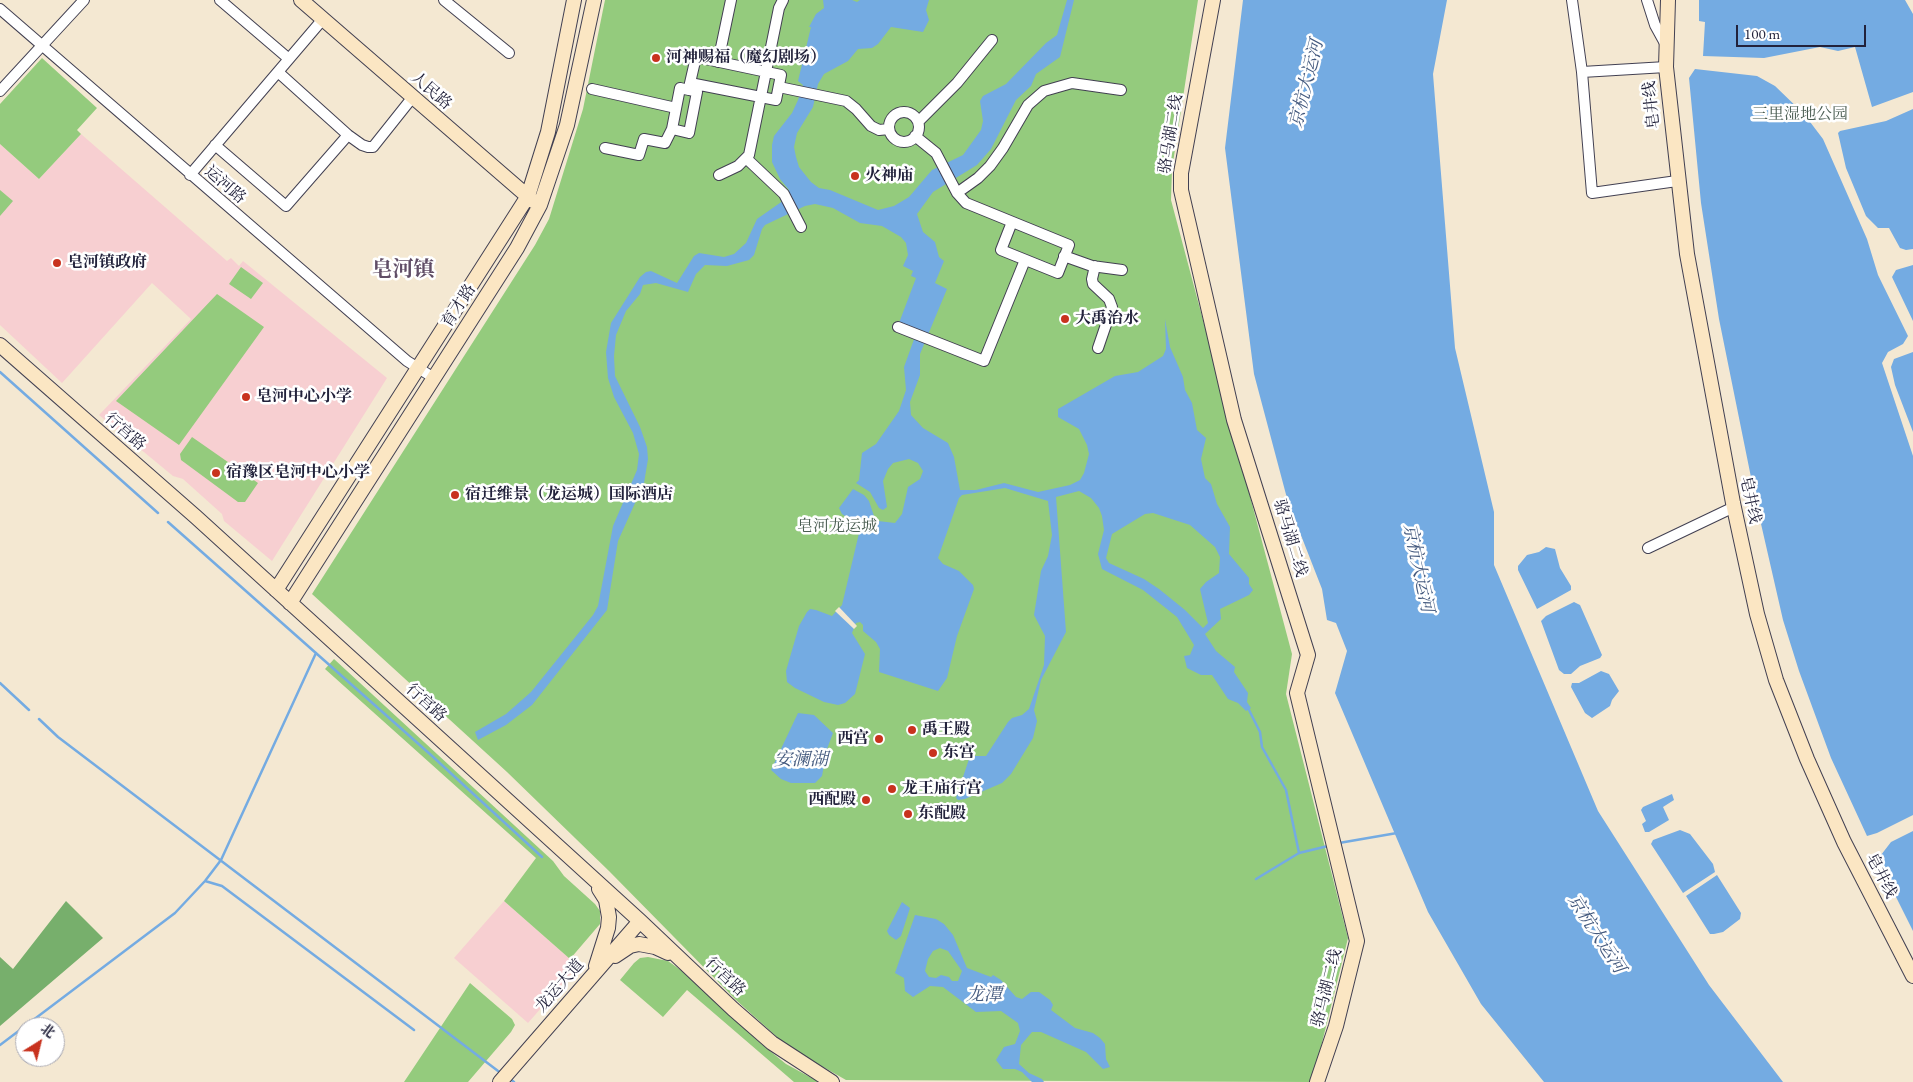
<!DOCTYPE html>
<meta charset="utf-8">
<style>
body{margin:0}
#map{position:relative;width:1913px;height:1082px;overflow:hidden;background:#f4e8d2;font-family:"EB Garamond","Noto Serif SC",serif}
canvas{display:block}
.north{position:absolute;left:15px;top:1017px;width:50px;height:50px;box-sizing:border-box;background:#fff;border:1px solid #a7a7b1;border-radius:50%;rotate:36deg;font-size:14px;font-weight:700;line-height:20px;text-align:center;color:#22223b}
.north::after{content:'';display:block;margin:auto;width:18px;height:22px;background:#c8321e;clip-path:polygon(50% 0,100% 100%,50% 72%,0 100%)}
.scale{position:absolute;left:1736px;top:25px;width:130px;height:22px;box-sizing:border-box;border:2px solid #22223b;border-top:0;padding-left:6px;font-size:15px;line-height:18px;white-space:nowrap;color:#22223b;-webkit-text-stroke:4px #fff;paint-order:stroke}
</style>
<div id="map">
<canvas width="1913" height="1082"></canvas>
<div class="north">北</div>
<div class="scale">100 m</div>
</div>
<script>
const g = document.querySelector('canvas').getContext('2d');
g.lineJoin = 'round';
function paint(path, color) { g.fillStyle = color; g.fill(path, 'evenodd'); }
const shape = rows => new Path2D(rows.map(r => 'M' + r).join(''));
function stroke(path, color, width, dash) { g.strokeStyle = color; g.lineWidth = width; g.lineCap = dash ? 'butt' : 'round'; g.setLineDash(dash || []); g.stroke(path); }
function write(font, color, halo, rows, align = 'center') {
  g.font = font + ' "EB Garamond","Noto Serif SC",serif'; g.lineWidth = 5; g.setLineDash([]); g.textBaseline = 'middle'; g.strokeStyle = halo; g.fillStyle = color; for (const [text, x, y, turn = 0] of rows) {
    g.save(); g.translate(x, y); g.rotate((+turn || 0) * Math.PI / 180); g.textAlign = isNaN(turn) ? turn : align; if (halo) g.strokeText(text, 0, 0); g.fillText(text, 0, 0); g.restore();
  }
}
const built = shape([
 [81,134,227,261,231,258,239,266,243,261,387,378,272,561,224,521,222,514,183,479,173,476,99,415,191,319,152,283,62,383,0,325,0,144,39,179],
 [504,901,578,966,528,1023,454,958]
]);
const green = shape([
 [605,0,1198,0,1172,169,1171,200,1292,654,1286,694,1348,938,1315,1071,1309,1082,846,1080,788,1047,736,1000,609,871,507,772,312,594,535,245,549,219,583,109],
 [42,58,97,108,77,130,81,134,39,179,0,144,0,104],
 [0,190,13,201,0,216],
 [241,267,263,283,251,299,229,284],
 [217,294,264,327,179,445,116,401],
 [192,437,258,483,245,502,238,502,181,460,180,454],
 [334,659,553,861,564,876,595,904,600,911,600,924,570,959,504,901,536,858,325,669],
 [648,957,668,961,682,971,759,1042,786,1064,819,1082,794,1082,687,990,663,1017,620,980,634,963,640,958],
 [470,983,512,1019,515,1025,511,1032,468,1082,404,1082]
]);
const forest = shape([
 [66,901,103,938,0,1026,0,957,13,969]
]);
const water = shape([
 [823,0,852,0,857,2,860,0,929,0,926,10,929,20,923,32,891,27,878,44,872,48,858,49,848,61,824,74,818,84,813,107,797,133,794,147,796,157,799,167,811,182,819,188,830,190,878,210,894,206,909,197,932,170,963,155,981,130,983,121,980,101,983,96,1006,84,1046,43,1057,35,1067,0,1074,0,1060,57,1036,74,1031,86,1016,100,991,149,977,165,933,192,917,214,923,232,935,242,939,257,944,261,935,283,947,289,920,354,920,375,910,402,911,415,923,428,948,443,954,457,960,490,976,490,1004,483,1038,492,1070,485,1080,480,1084,473,1089,454,1087,445,1079,429,1058,417,1058,409,1115,376,1138,372,1163,356,1166,349,1165,319,1170,347,1183,377,1185,390,1192,403,1197,430,1206,438,1201,459,1205,478,1211,484,1217,504,1230,527,1229,554,1249,578,1249,584,1253,590,1249,595,1220,609,1221,619,1205,634,1216,651,1235,667,1234,672,1248,693,1247,702,1251,708,1246,711,1238,703,1228,699,1212,675,1201,675,1187,668,1184,656,1190,655,1194,645,1177,617,1143,590,1102,569,1098,554,1104,530,1102,516,1099,508,1091,498,1079,491,1056,497,1066,632,1041,680,1034,710,1037,721,1033,738,1011,774,1002,783,965,799,958,800,956,798,970,756,986,756,1008,722,1012,718,1022,715,1029,709,1044,665,1045,636,1034,615,1041,571,1048,556,1052,535,1048,501,1005,488,962,495,959,498,938,558,943,564,959,571,973,585,974,589,957,636,947,678,938,691,879,672,880,649,876,642,863,631,863,625,860,622,856,623,852,633,865,654,855,694,845,703,838,705,824,702,795,688,787,682,786,671,799,626,807,612,810,609,816,610,832,616,842,605,860,529,854,522,842,514,839,508,853,489,864,495,869,501,874,516,878,521,895,523,902,514,908,487,920,479,923,471,918,463,909,459,893,463,888,469,883,481,887,507,883,510,879,508,870,492,856,483,859,480,862,453,876,444,899,411,906,390,904,367,917,331,899,323,916,278,911,276,913,271,903,266,908,255,906,243,901,237,882,226,860,223,833,208,815,204,805,206,765,225,762,229,754,255,749,260,727,266,705,265,696,274,688,292,656,283,643,285,640,294,626,311,616,335,614,356,615,376,640,427,647,447,648,459,644,483,618,541,607,610,532,705,506,725,478,740,475,732,506,714,531,692,593,615,598,606,613,526,637,470,639,454,633,433,614,397,608,378,606,352,611,323,640,277,646,272,651,271,677,283,694,256,699,253,724,257,734,254,746,243,757,219,787,198,789,190,780,179,772,162,772,145,774,136,792,113,798,100,803,85,798,81,811,27,809,27,816,14,824,8],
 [1153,513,1190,525,1215,547,1220,557,1219,573,1206,582,1200,589,1208,623,1203,628,1185,610,1159,589,1144,579,1109,563,1106,558,1112,534,1145,514],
 [1243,0,1447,0,1433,74,1455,348,1494,512,1494,565,1598,811,1709,985,1783,1082,1544,1082,1481,1004,1428,912,1335,693,1347,651,1336,623,1327,620,1322,589,1288,502,1254,374,1225,148],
 [1699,0,1905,0,1913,14,1913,92,1872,107,1855,47,1838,51,1820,47,1764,58,1703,56,1705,22,1699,21],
 [1695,69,1757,76,1775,86,1804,114,1823,139,1867,239,1878,275,1908,336,1903,344,1888,352,1882,363,1913,456,1913,815,1877,833,1867,836,1831,758,1799,671,1783,620,1756,502,1719,319,1701,203,1689,78],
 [1913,109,1913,249,1906,250,1900,248,1889,228,1878,228,1866,216,1846,168,1838,133,1840,131,1886,121],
 [1913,265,1913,321,1892,277,1896,270],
 [1913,352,1913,432,1895,385,1891,367,1894,359],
 [1546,547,1555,549,1560,568,1571,586,1571,590,1537,609,1518,570,1518,566,1527,555,1539,552],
 [1574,602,1580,605,1602,655,1600,658,1580,666,1571,674,1564,674,1559,670,1541,621,1546,616],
 [1601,671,1609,674,1619,691,1612,700,1610,706,1592,718,1585,713,1571,687,1572,683,1579,683],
 [798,713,814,715,833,733,827,749,822,776,815,783,791,783,781,779,771,770],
 [1672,794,1674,800,1663,807,1669,820,1649,832,1645,832,1642,824,1646,821,1641,810,1643,807],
 [1680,830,1690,834,1713,864,1715,872,1683,893,1651,844,1653,840],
 [1913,831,1913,931,1886,877,1881,855,1891,842],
 [1717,875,1741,913,1740,919,1723,932,1714,934,1710,934,1686,896],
 [902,902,910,908,901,936,896,940,889,935,887,931],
 [915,915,936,919,944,924,953,935,967,968,991,977,993,975,1001,980,1016,997,1022,999,1031,992,1039,992,1050,1000,1053,1005,1051,1010,1075,1028,1093,1033,1100,1038,1105,1044,1106,1059,1110,1067,1103,1069,1086,1052,1041,1032,1032,1032,1021,1045,1019,1064,1029,1073,1042,1079,1044,1082,1032,1082,1022,1072,1015,1069,1003,1069,996,1060,1004,1047,1015,1044,1020,1031,1018,1023,1001,1011,976,1012,943,987,930,986,913,997,905,991,904,978,895,973],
 [940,948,948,951,962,971,958,981,952,981,949,977,941,975,936,978,929,977,925,971,928,959,933,951]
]);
const pier = shape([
 [839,607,857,626,854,629,835,611]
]);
const stream = shape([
 [0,372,158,513],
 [168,522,431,755,542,857],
 [0,683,29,710],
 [1249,710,1260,732,1262,747,1286,790,1299,853,1328,846],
 [39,719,58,737,502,1074],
 [1339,843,1397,833],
 [1256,879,1299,853],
 [205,881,222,886,414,1030],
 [0,1045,175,913,205,881,221,860,316,653],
 [509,1078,514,1082]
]);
const street = shape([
 [220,0,289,59],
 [444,0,509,53],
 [1572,0,1582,72,1592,193,1677,181],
 [1647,0,1655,25,1666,45],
 [0,9,407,361,434,378],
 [696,57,781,75,776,100,690,83,696,57],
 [718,62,731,0],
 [278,72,348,135,362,145,368,147,373,147,412,98],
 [1582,72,1666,67],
 [779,87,846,101,856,109,871,126,879,130,889,129],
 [592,89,676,108],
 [689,90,697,92,689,133,672,129,680,88,689,90,690,83],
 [0,91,84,0],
 '889 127a15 15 0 1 1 30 0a15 15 0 1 1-30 0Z',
 [918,122,957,83,992,40],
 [915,136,936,153,957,193,966,203,1069,245,1058,273,1001,250,1012,222],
 [215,145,286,206,348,135],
 [605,148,639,155,644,139,665,143,672,129],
 [747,159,784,194,801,227],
 [190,175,323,19],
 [719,175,738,166,749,155,779,8,783,0],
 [957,193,978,178,990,166,1003,148,1028,105,1044,91,1072,83,1121,90],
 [1064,256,1092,266,1122,270],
 [1095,266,1092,279,1093,284,1109,299,1112,307,1098,348],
 [898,327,984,361,1025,260],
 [1648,548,1734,507]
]);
const secondary = shape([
 [301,0,533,201],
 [1213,0,1181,173,1181,190,1234,420,1308,655,1297,693,1357,941,1336,1026,1317,1082],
 [1668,0,1666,67,1687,254,1733,503,1757,614,1776,680,1807,759,1844,842,1913,976],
 [0,345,196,517,640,921,733,1009,772,1043,832,1082],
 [276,590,528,196,548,132,574,0],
 [290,603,517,248,540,205,567,125,594,0],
 [615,956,630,946,639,944,655,947,668,953],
 [596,966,608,928,609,917,606,900,599,889],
 [500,1082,640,921]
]);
const markers = [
 [656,58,5,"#c8321e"],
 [855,176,5,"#c8321e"],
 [57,263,5,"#c8321e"],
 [1065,319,5,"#c8321e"],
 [246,397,5,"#c8321e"],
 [216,473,5,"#c8321e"],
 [455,495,5,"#c8321e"],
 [912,730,5,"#c8321e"],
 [879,739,5,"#c8321e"],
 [933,753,5,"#c8321e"],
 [892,789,5,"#c8321e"],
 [866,800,5,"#c8321e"],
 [908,814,5,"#c8321e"]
];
const poiNames = [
 ["河神赐福（魔幻剧场）",666,58],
 ["火神庙",865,176],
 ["皂河镇政府",67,263],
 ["大禹治水",1075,319],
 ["皂河中心小学",256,397],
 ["宿豫区皂河中心小学",226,473],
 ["宿迁维景（龙运城）国际酒店",465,495],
 ["禹王殿",922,730],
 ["西宫",869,739,"right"],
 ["东宫",943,753],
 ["龙王庙行宫",902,789],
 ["西配殿",856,800,"right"],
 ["东配殿",918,814]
];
const streetNames = [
 ["人民路",431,91,41],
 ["皂井线",1652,105,-96],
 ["骆马湖二线",1171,134,-81],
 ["运河路",225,185,41],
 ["育才路",459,306,-57],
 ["行宫路",125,432,41],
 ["皂井线",1750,500,78],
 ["骆马湖二线",1290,538,73],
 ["行宫路",426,703,42],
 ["皂井线",1881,876,63],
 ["行宫路",725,977,43],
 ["龙运大道",560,986,-49],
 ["骆马湖二线",1327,988,-76]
];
const parkNames = [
 ["三里湿地公园",1800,115],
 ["皂河龙运城",837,527]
];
const waterNames = [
 ["京杭大运河",1307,84,-76],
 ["京杭大运河",1418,568,78],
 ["安澜湖",801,760],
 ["京杭大运河",1596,934,57],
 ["龙潭",984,995]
];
const districtNames = [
 ["皂河镇",403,270]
];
paint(built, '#f7cfd1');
paint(green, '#94cb7d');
paint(forest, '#77af6c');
paint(water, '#74abe2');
paint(pier, '#f4e8d2');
stroke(stream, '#74abe2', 2.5);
stroke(street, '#424052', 12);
stroke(secondary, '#424052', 16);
stroke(street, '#fff', 10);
stroke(secondary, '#fbe6c3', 14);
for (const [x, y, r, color] of markers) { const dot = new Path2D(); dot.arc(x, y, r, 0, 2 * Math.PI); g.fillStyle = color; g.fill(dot); stroke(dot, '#fff', 2); }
write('bold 16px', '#22223b', '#fff', poiNames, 'left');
write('16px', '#22223b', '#fff', streetNames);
write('16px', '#4a5d52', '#fff', parkNames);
write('italic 18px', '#43597e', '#fff', waterNames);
write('bold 21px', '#604d66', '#fff', districtNames);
</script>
